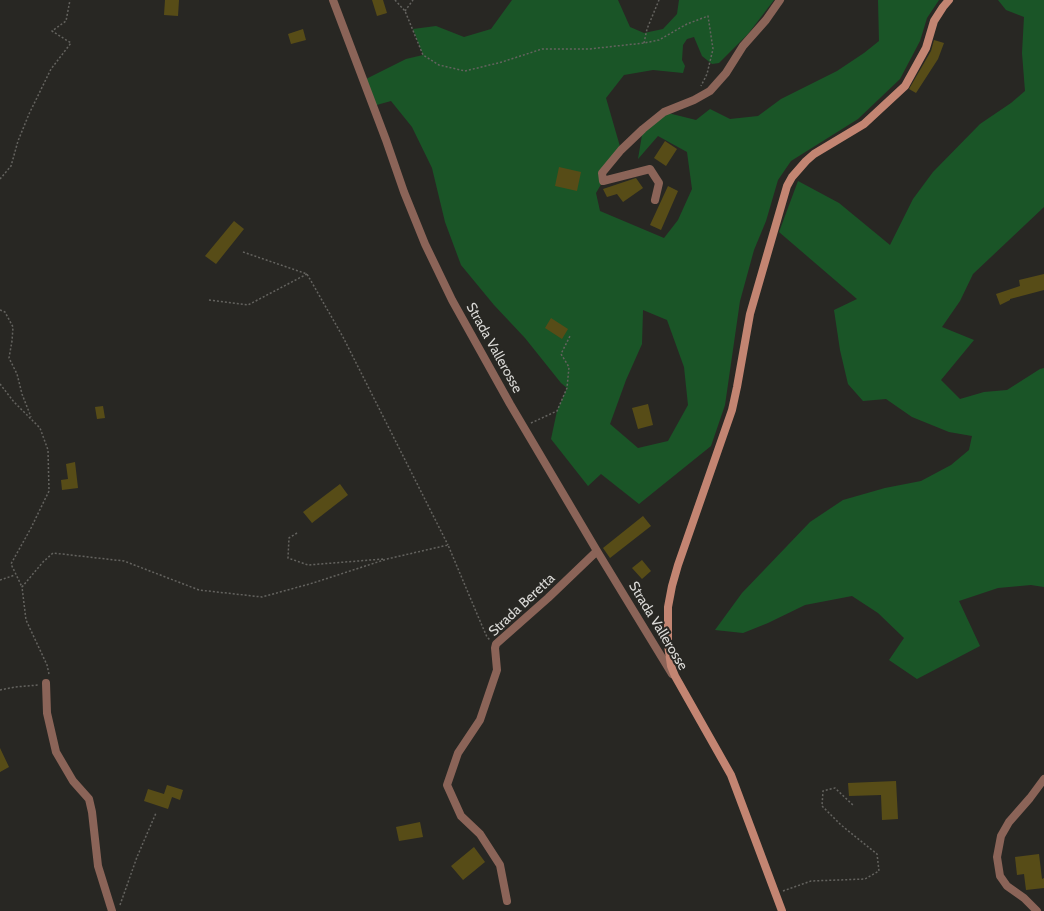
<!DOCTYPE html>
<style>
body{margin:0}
canvas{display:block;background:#282723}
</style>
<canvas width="1044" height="911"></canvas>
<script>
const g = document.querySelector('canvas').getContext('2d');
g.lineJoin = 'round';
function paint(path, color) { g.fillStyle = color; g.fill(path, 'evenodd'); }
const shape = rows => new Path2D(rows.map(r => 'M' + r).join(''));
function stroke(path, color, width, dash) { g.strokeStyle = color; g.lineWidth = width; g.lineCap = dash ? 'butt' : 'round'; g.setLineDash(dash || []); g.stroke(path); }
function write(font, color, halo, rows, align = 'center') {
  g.font = font + ' Cabin,sans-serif'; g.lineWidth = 4; g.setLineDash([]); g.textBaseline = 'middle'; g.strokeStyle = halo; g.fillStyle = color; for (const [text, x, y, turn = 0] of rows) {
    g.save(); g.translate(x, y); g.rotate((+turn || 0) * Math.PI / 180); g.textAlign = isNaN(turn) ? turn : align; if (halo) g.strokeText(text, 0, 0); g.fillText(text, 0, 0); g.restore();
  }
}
const green = shape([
 [512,0,618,0,630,27,644,33,663,29,677,14,679,0,774,0,748,34,719,63,712,64,702,56,694,37,687,39,683,45,682,60,685,66,683,73,653,70,624,75,606,98,621,150,602,173,603,181,596,193,600,211,664,238,678,220,692,189,687,152,658,136,638,159,643,129,664,112,696,120,710,109,730,119,758,116,781,99,837,71,864,53,879,41,878,0,939,0,927,18,920,41,900,79,858,119,791,161,778,180,766,221,754,250,740,301,725,405,711,446,639,504,601,474,588,486,551,439,557,411,567,388,561,383,525,338,494,305,461,265,445,222,432,168,412,127,391,101,373,106,364,80,406,59,423,55,413,29,436,26,464,37,491,29],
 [643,310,667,320,684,367,688,405,668,441,638,448,610,424,626,380,642,344],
 [998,0,1044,0,1044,207,973,274,960,301,942,327,974,340,941,380,960,399,984,392,1007,390,1040,369,1044,368,1044,587,1031,585,998,588,959,601,980,646,917,679,889,660,904,638,878,613,852,596,805,605,768,623,743,633,715,630,742,593,810,522,843,500,885,488,921,481,951,465,969,450,972,436,949,432,912,417,886,399,863,401,848,384,840,350,834,310,857,299,779,232,798,181,839,203,890,245,913,199,933,172,980,124,1011,103,1025,91,1022,53,1024,17,1006,10]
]);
const building = shape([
 [165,0,179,0,178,16,164,15],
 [372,0,383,0,387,13,377,16],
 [303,29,306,40,291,44,288,34],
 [934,40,944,43,938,59,916,93,909,89,931,51],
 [665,141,677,149,666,166,654,158],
 [559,167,581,172,577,191,555,186],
 [636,178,643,188,623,202,617,194,607,197,603,189],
 [668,186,678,191,661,230,650,225],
 [234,221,244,229,216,264,205,256],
 [1044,274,1044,290,1010,299,1010,300,1000,305,996,294,1020,286,1019,280],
 [551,318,568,329,562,339,545,328],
 [648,404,653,425,638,429,632,408],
 [103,406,105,418,97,419,95,407],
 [75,462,78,488,62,490,61,480,68,479,66,464],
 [340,484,348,495,312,523,303,512],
 [643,516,651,526,610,558,603,548],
 [642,560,651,571,642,579,632,568],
 [0,748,9,767,0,772],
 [896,781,898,819,882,820,881,795,849,796,848,783],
 [167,785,183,790,180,800,172,797,168,809,144,801,148,789,164,794],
 [420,822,423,837,399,841,396,827],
 [474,847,485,862,463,880,451,866],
 [1039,854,1042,879,1044,878,1044,888,1026,890,1024,874,1017,875,1015,857]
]);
const path = shape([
 [395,0,405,11,423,55,439,65,465,71,502,62,542,49,589,49,644,43,659,40,687,24,708,16,713,49,707,74,701,86],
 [405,11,413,0],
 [644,43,647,29,659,0],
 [0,179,11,166,18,141,29,114,51,69,71,43,52,31,66,21,70,0],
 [243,252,307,274,343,337,448,545],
 [209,300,248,305,307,274],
 [0,310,5,312,13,327,12,341,9,358,17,374,22,394,31,417],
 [0,384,14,402,40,428,48,450,49,491,31,528,11,564,22,587],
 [531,423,557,411,567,388,569,367,561,354,570,336],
 [297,533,289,538,288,558,308,565,383,559],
 [0,580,15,575],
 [49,674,47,665,26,620,22,587,43,562,53,553,124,561,199,590,262,597,313,583,387,559,448,545,480,621,487,637,490,640],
 [0,690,15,687,38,685],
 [783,891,811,881,865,879,879,871,877,854,841,825,822,806,823,791,835,788,854,806],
 [120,905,137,857,156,813]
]);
const street = shape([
 [333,0,386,140,404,192,425,244,452,300,510,404,597,551,672,674],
 [655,200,659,183,650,169,603,181,602,173,621,150,643,129,664,112,694,100,710,91,726,73,743,46,766,20,780,0],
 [46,683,47,713,56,752,73,781,89,799,92,812,98,866,112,911],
 [507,901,500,865,480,834,461,816,447,785,458,753,480,720,497,670,495,648,496,644,548,598,597,551],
 [1037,911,1024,898,1007,886,1000,876,997,857,1001,836,1009,822,1030,798,1044,779]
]);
const secondary = shape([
 [782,911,731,775,675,676,671,666,668,645,668,607,672,586,678,565,732,410,737,387,750,314,787,186,792,177,806,161,814,154,864,124,905,86,926,48,934,21,943,7,949,0]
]);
const streetNames = [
 ["Strada Vallerosse",494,348,61],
 ["Strada Beretta",522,605,-43],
 ["Strada Vallerosse",658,626,59]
];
paint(green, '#1a5527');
paint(building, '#574c17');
stroke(path, '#64635f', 1.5, [2, 2]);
stroke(street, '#8b6458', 8);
stroke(secondary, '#c38572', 8);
write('14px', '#dad9d6', '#282723', streetNames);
</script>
